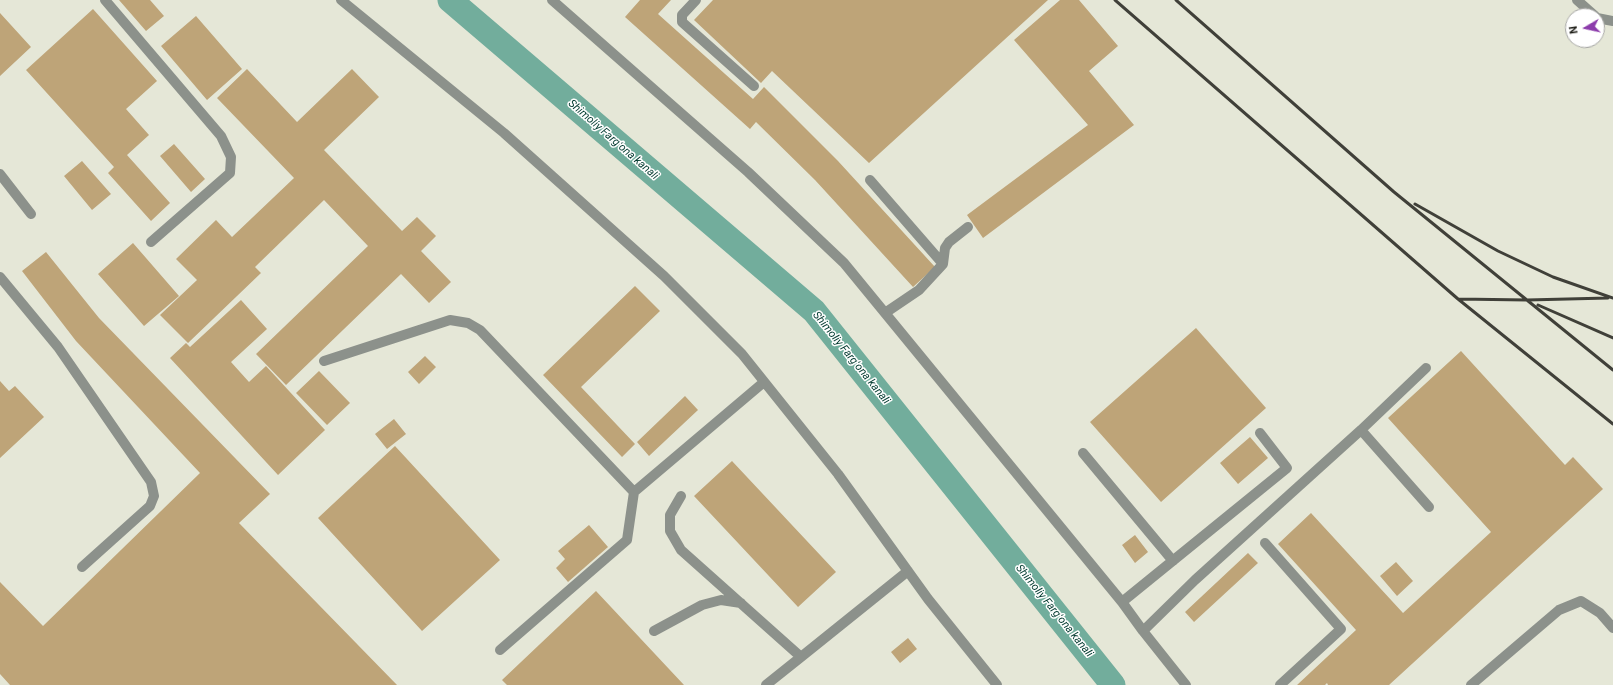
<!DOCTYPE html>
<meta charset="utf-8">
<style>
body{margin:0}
#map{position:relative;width:1613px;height:685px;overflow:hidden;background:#e5e7d7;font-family:Roboto,sans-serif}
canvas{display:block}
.north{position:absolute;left:1565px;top:8px;width:40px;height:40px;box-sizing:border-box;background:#fff;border:1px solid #a6a6a4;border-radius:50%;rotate:261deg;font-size:11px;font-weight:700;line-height:16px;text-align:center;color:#21211b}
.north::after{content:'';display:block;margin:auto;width:14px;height:18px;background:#8c3cab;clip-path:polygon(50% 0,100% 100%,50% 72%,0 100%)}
</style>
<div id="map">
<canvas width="1613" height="685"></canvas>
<div class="north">N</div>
</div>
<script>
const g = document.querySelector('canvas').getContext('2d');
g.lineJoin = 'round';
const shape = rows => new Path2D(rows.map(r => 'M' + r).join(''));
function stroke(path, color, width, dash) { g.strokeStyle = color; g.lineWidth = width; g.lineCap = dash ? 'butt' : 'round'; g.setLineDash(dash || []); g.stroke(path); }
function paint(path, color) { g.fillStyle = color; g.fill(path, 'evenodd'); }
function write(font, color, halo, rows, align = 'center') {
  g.font = font + ' Roboto,sans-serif'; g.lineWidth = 3; g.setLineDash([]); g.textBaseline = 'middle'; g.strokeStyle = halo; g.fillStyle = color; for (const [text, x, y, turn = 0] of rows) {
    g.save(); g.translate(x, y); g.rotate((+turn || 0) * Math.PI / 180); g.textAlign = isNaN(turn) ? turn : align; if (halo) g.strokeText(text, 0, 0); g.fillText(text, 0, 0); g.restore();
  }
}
const canal = shape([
 [450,0,814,311,1113,685]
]);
const building = shape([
 [119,0,150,0,164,16,146,31],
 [640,0,671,0,658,14,753,99,764,87,838,161,935,267,913,287,815,180,756,122,750,129,625,17],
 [713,0,1048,0,869,163,772,71,761,83,694,20],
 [1060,0,1079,0,1118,46,1089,71,1134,125,983,238,967,215,1088,125,1014,40],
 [93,9,157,81,126,109,149,135,127,155,170,203,151,221,108,173,114,167,26,70],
 [0,13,31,47,0,76],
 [196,16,242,69,207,100,161,46],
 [247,69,297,122,352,69,379,97,324,150,402,231,417,217,436,236,421,251,451,282,429,303,401,274,286,385,256,354,368,246,324,200,255,267,261,273,188,343,160,315,197,280,176,259,216,220,232,237,294,178,217,98],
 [174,144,205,179,191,192,160,156],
 [82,161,111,194,92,210,64,176],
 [133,243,179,296,144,326,98,274],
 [46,252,99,318,270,494,239,523,397,685,10,685,0,674,0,582,43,626,200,473,76,341,22,271],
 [635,286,660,311,581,387,635,444,622,457,543,375],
 [241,300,267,329,231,362,249,382,266,366,325,430,278,475,170,358,186,343,190,347],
 [1196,328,1266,408,1161,502,1090,422],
 [1461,351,1565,465,1573,457,1603,489,1389,685,1328,685,1327,683,1325,685,1297,685,1356,630,1278,544,1311,513,1403,613,1491,532,1388,418],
 [425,356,436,367,419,384,408,372],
 [319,371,350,403,327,425,296,393],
 [0,381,9,391,15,386,44,417,0,458],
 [685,396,698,410,649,456,637,442],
 [394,419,406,434,387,449,375,434],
 [1250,437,1268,458,1238,484,1220,463],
 [395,446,500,560,422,631,318,518],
 [732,461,836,572,798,607,694,496],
 [589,525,608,547,568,582,556,568,565,559,558,551],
 [1135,535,1148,552,1135,563,1122,545],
 [1248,553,1258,563,1194,622,1185,612],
 [1396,562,1413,581,1397,596,1380,576],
 [596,591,684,685,507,685,502,680],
 [908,638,917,649,900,663,891,652]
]);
const minor = shape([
 [105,0,221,136,231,157,230,173,151,242],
 [341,0,504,133,664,276,742,354,838,474,928,599,997,685],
 [552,0,748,172,844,263,1122,602,1143,631,1186,685],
 [696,0,682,15,682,22,754,86],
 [1577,0,1595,16],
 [1597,18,1613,21],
 [0,174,31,214],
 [870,180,943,264],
 [0,277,58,347,151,482,154,496,150,506,82,567],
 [885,313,919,290,943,264,945,248,949,242,968,227],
 [324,361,450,320,468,323,480,330,634,492],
 [1361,430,1429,507],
 [1083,453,1173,561],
 [681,496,670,515,670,531,681,550,801,657,908,571],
 [1265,543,1341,629,1280,685],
 [1122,602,1287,468,1260,433],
 [654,631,702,605,721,600,741,603],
 [1143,631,1195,580,1361,430,1426,368],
 [500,650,627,540,634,492,764,382],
 [766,685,801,657],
 [1471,685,1559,610,1581,601,1600,613,1613,628]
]);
const rail = shape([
 [1115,0,1458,299,1613,424],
 [1176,0,1394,192,1613,370],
 [1415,204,1498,251,1553,277,1613,298],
 [1458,299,1527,300,1608,298],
 [1538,305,1613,338]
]);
const waterNames = [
 ["Shimoliy Fargʻona kanali",613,140,41],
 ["Shimoliy Fargʻona kanali",851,358,51],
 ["Shimoliy Fargʻona kanali",1054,611,51]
];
stroke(canal, '#72ad9c', 25);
paint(building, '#bea478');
stroke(minor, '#8c918b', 10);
stroke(rail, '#404039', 3);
write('italic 11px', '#01392e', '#fff', waterNames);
</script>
